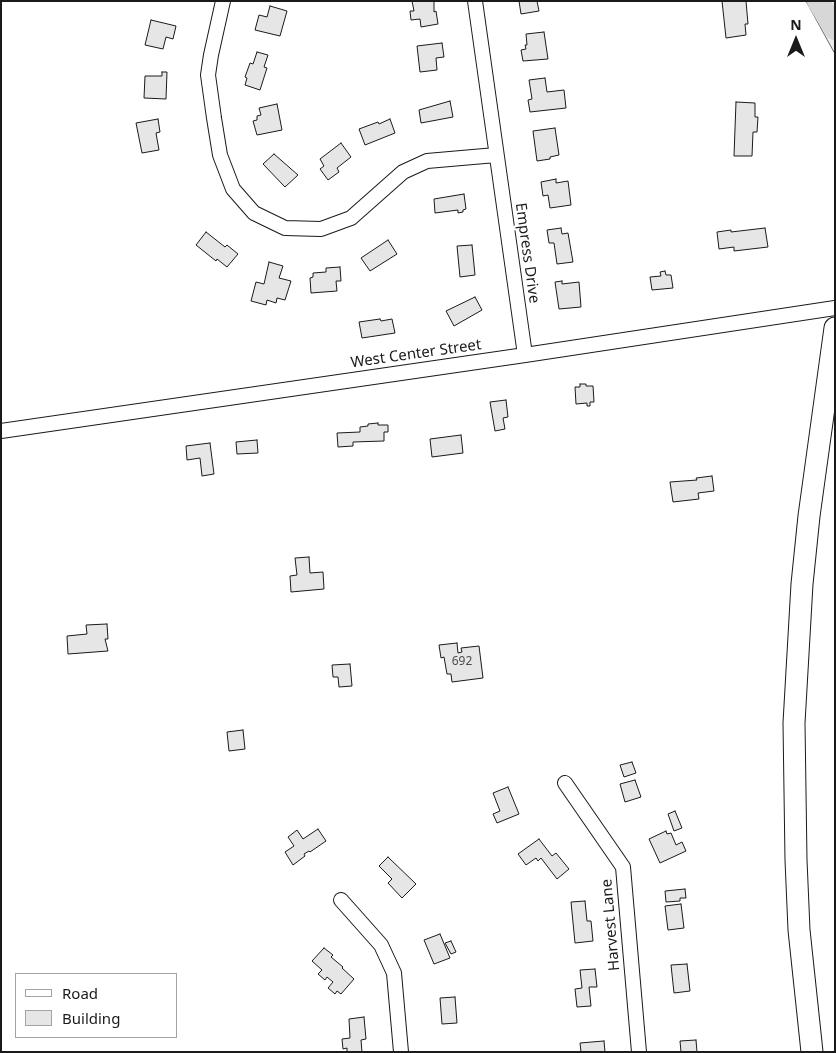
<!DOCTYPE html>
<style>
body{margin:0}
#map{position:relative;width:836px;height:1053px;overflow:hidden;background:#fff;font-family:"Noto Sans",sans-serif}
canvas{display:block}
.frame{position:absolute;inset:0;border:2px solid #1a1a1a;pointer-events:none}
.legend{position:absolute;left:15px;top:973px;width:162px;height:65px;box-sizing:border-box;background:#fff;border:1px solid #a3a3a3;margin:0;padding:6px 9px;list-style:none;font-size:15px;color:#1a1a1a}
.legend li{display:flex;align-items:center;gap:10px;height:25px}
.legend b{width:25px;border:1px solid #a3a3a3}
.north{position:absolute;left:771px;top:15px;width:50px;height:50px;-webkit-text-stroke:4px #fff;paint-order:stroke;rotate:0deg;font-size:14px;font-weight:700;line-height:20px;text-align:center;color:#1a1a1a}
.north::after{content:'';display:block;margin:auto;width:18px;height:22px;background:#1a1a1a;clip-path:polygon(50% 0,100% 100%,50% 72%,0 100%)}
</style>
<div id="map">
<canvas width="836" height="1053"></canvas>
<div class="frame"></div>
<ul class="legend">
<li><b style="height:6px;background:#fff"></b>Road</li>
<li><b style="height:14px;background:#e6e6e6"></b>Building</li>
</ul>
<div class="north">N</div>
</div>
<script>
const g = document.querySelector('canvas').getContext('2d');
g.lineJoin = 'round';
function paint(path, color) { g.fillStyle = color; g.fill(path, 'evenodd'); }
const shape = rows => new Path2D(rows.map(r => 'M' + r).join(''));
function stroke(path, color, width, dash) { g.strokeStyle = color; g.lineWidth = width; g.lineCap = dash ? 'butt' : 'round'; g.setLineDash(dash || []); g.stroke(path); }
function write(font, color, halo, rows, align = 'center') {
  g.font = font + ' "Noto Sans",sans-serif'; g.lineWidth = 4; g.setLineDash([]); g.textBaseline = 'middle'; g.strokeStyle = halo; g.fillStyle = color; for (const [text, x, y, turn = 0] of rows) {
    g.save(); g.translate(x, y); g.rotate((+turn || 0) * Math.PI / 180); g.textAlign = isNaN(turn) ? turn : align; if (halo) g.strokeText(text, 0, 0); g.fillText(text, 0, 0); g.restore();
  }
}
const built = shape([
 [806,1,835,1,835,54,806,1]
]);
const river = shape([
 [818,1,835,29]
]);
const building = shape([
 [412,1,434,1,434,12,436,11,438,24,421,27,420,19,411,20,410,11,414,11,412,1],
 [519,1,537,1,539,11,521,14,519,1],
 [722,1,746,1,748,24,745,24,746,35,726,38,722,1],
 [270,6,287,11,280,36,255,30,259,15,267,17,270,6],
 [151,20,176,26,173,39,166,37,163,49,145,45,151,20],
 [544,32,548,59,523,61,521,50,526,49,525,45,527,45,526,34,544,32],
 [442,43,444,57,436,58,437,70,420,72,417,46,442,43],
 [257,52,268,55,264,67,267,68,260,90,245,85,247,78,245,77,250,63,253,64,257,52],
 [162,72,167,72,166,99,144,98,145,76,162,76,162,72],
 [545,78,547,92,564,90,566,108,530,112,528,100,532,99,529,80,545,78],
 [450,101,453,117,421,123,419,110,450,101],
 [736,102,755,103,755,117,758,117,757,132,753,132,752,156,734,156,736,102],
 [277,104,282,130,257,135,253,121,257,120,257,116,261,115,259,108,277,104],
 [158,119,160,132,156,133,159,150,142,153,136,123,158,119],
 [390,119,395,133,365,145,359,129,378,122,379,124,390,119],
 [555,128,559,155,550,157,550,159,537,161,533,131,555,128],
 [341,143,351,157,337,168,339,172,328,180,320,169,324,166,320,159,341,143],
 [274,154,298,175,285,187,263,164,274,154],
 [556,179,556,183,568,181,571,205,550,208,548,195,543,196,541,182,556,179],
 [464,194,466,209,463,210,463,212,458,213,458,210,435,213,434,199,464,194],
 [561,228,562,234,568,233,573,262,557,264,554,243,549,243,547,230,561,228],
 [765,228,768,247,734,251,734,247,719,249,717,232,731,230,731,232,765,228],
 [206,232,225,247,227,245,238,254,227,267,217,259,216,261,196,245,206,232],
 [388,240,397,254,370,271,361,258,388,240],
 [472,245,475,275,460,277,457,246,472,245],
 [269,262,283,266,279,278,291,281,285,300,277,298,276,303,267,300,266,305,251,301,256,282,264,284,269,262],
 [340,267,341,281,336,281,337,291,311,293,310,278,313,277,313,273,326,272,326,268,340,267],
 [665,271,666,275,671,275,673,288,652,290,650,277,661,276,660,272,665,271],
 [562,281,562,284,579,282,581,307,559,309,555,282,562,281],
 [475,297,482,310,454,326,446,311,475,297],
 [380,319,381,321,392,319,395,333,362,338,359,322,380,319],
 [580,384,586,384,586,386,593,386,594,402,590,402,590,406,587,406,587,403,576,404,575,387,580,387,580,384],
 [506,400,508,417,503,418,505,429,495,431,490,402,506,400],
 [378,423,378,425,388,425,388,432,384,432,384,441,353,442,353,446,338,447,337,433,360,432,360,427,368,426,368,424,378,423],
 [461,435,463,453,432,457,430,439,461,435],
 [257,440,258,453,237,454,236,442,257,440],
 [210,443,214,474,202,476,200,458,187,460,186,446,210,443],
 [712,476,714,491,698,493,699,499,673,502,670,482,697,480,696,478,712,476],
 [309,557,310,573,323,572,324,589,291,592,290,576,297,575,295,558,309,557],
 [107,624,108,639,105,639,108,651,68,654,67,636,87,634,86,625,107,624],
 [457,643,458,653,462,652,461,648,479,646,483,678,452,682,451,674,447,674,444,657,441,658,439,645,457,643],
 [350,664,352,686,339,687,338,677,333,677,332,665,350,664],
 [243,730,245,749,229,751,227,732,243,730],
 [632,762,636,773,624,777,620,765,632,762],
 [635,780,641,797,625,802,620,784,635,780],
 [508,787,519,814,497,823,493,814,500,811,493,793,508,787],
 [675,811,682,828,674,831,668,814,675,811],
 [318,829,326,841,310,852,309,851,304,854,305,856,293,865,285,852,294,846,288,837,297,830,303,839,318,829],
 [666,831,667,834,671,833,676,845,682,842,686,851,660,863,649,839,666,831],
 [539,839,552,856,556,853,569,869,557,879,541,858,538,861,536,858,526,865,518,854,539,839],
 [388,857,416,884,402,898,388,883,392,879,379,866,388,857],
 [685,889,686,898,680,898,680,901,666,902,665,891,685,889],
 [585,901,587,921,591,921,593,941,575,943,571,902,585,901],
 [681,904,684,928,668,930,665,906,681,904],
 [440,934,450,958,434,964,424,940,440,934],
 [451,941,456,952,451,954,445,943,451,941],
 [324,948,333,955,331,957,343,967,342,968,354,979,341,994,337,991,335,994,328,988,333,982,327,977,325,980,318,974,322,970,312,961,324,948],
 [687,964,690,991,674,993,671,965,687,964],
 [595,969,597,987,589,987,591,1006,577,1007,575,989,582,988,580,970,595,969],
 [455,997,457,1023,442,1024,440,998,455,997],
 [364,1017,366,1039,361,1040,362,1052,347,1052,347,1048,343,1049,342,1039,350,1038,349,1019,364,1017],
 [696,1040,697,1052,681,1052,680,1041,696,1040],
 [604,1041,605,1052,581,1052,580,1043,604,1041]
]);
const minor = shape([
 [223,1,211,55,208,75,214,118,220,155,233,189,254,213,285,228,321,229,351,218,403,172,427,161,496,155],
 [475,1,525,355],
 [1,431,525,355,835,308],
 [565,783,623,867,639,1052],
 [341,900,381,945,394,973,401,1052]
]);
const highway = shape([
 [812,1052,799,930,796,860,794,723,802,584,809,516,835,328]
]);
const numberNames = [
 ["692",462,662]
];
const streetNames = [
 ["Empress Drive",527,253,82],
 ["West Center Street",416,354,-8],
 ["Harvest Lane",611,925,-95]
];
paint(built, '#ededed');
stroke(built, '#6a6a6a', 1);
stroke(river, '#d7d7d7', 22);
paint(building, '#e6e6e6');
stroke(building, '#1a1a1a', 1);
stroke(minor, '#1a1a1a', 16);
stroke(highway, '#1a1a1a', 23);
stroke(minor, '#fff', 14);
stroke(highway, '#fff', 21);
write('12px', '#4d4d4d', null, numberNames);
write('15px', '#1a1a1a', '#fff', streetNames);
</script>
